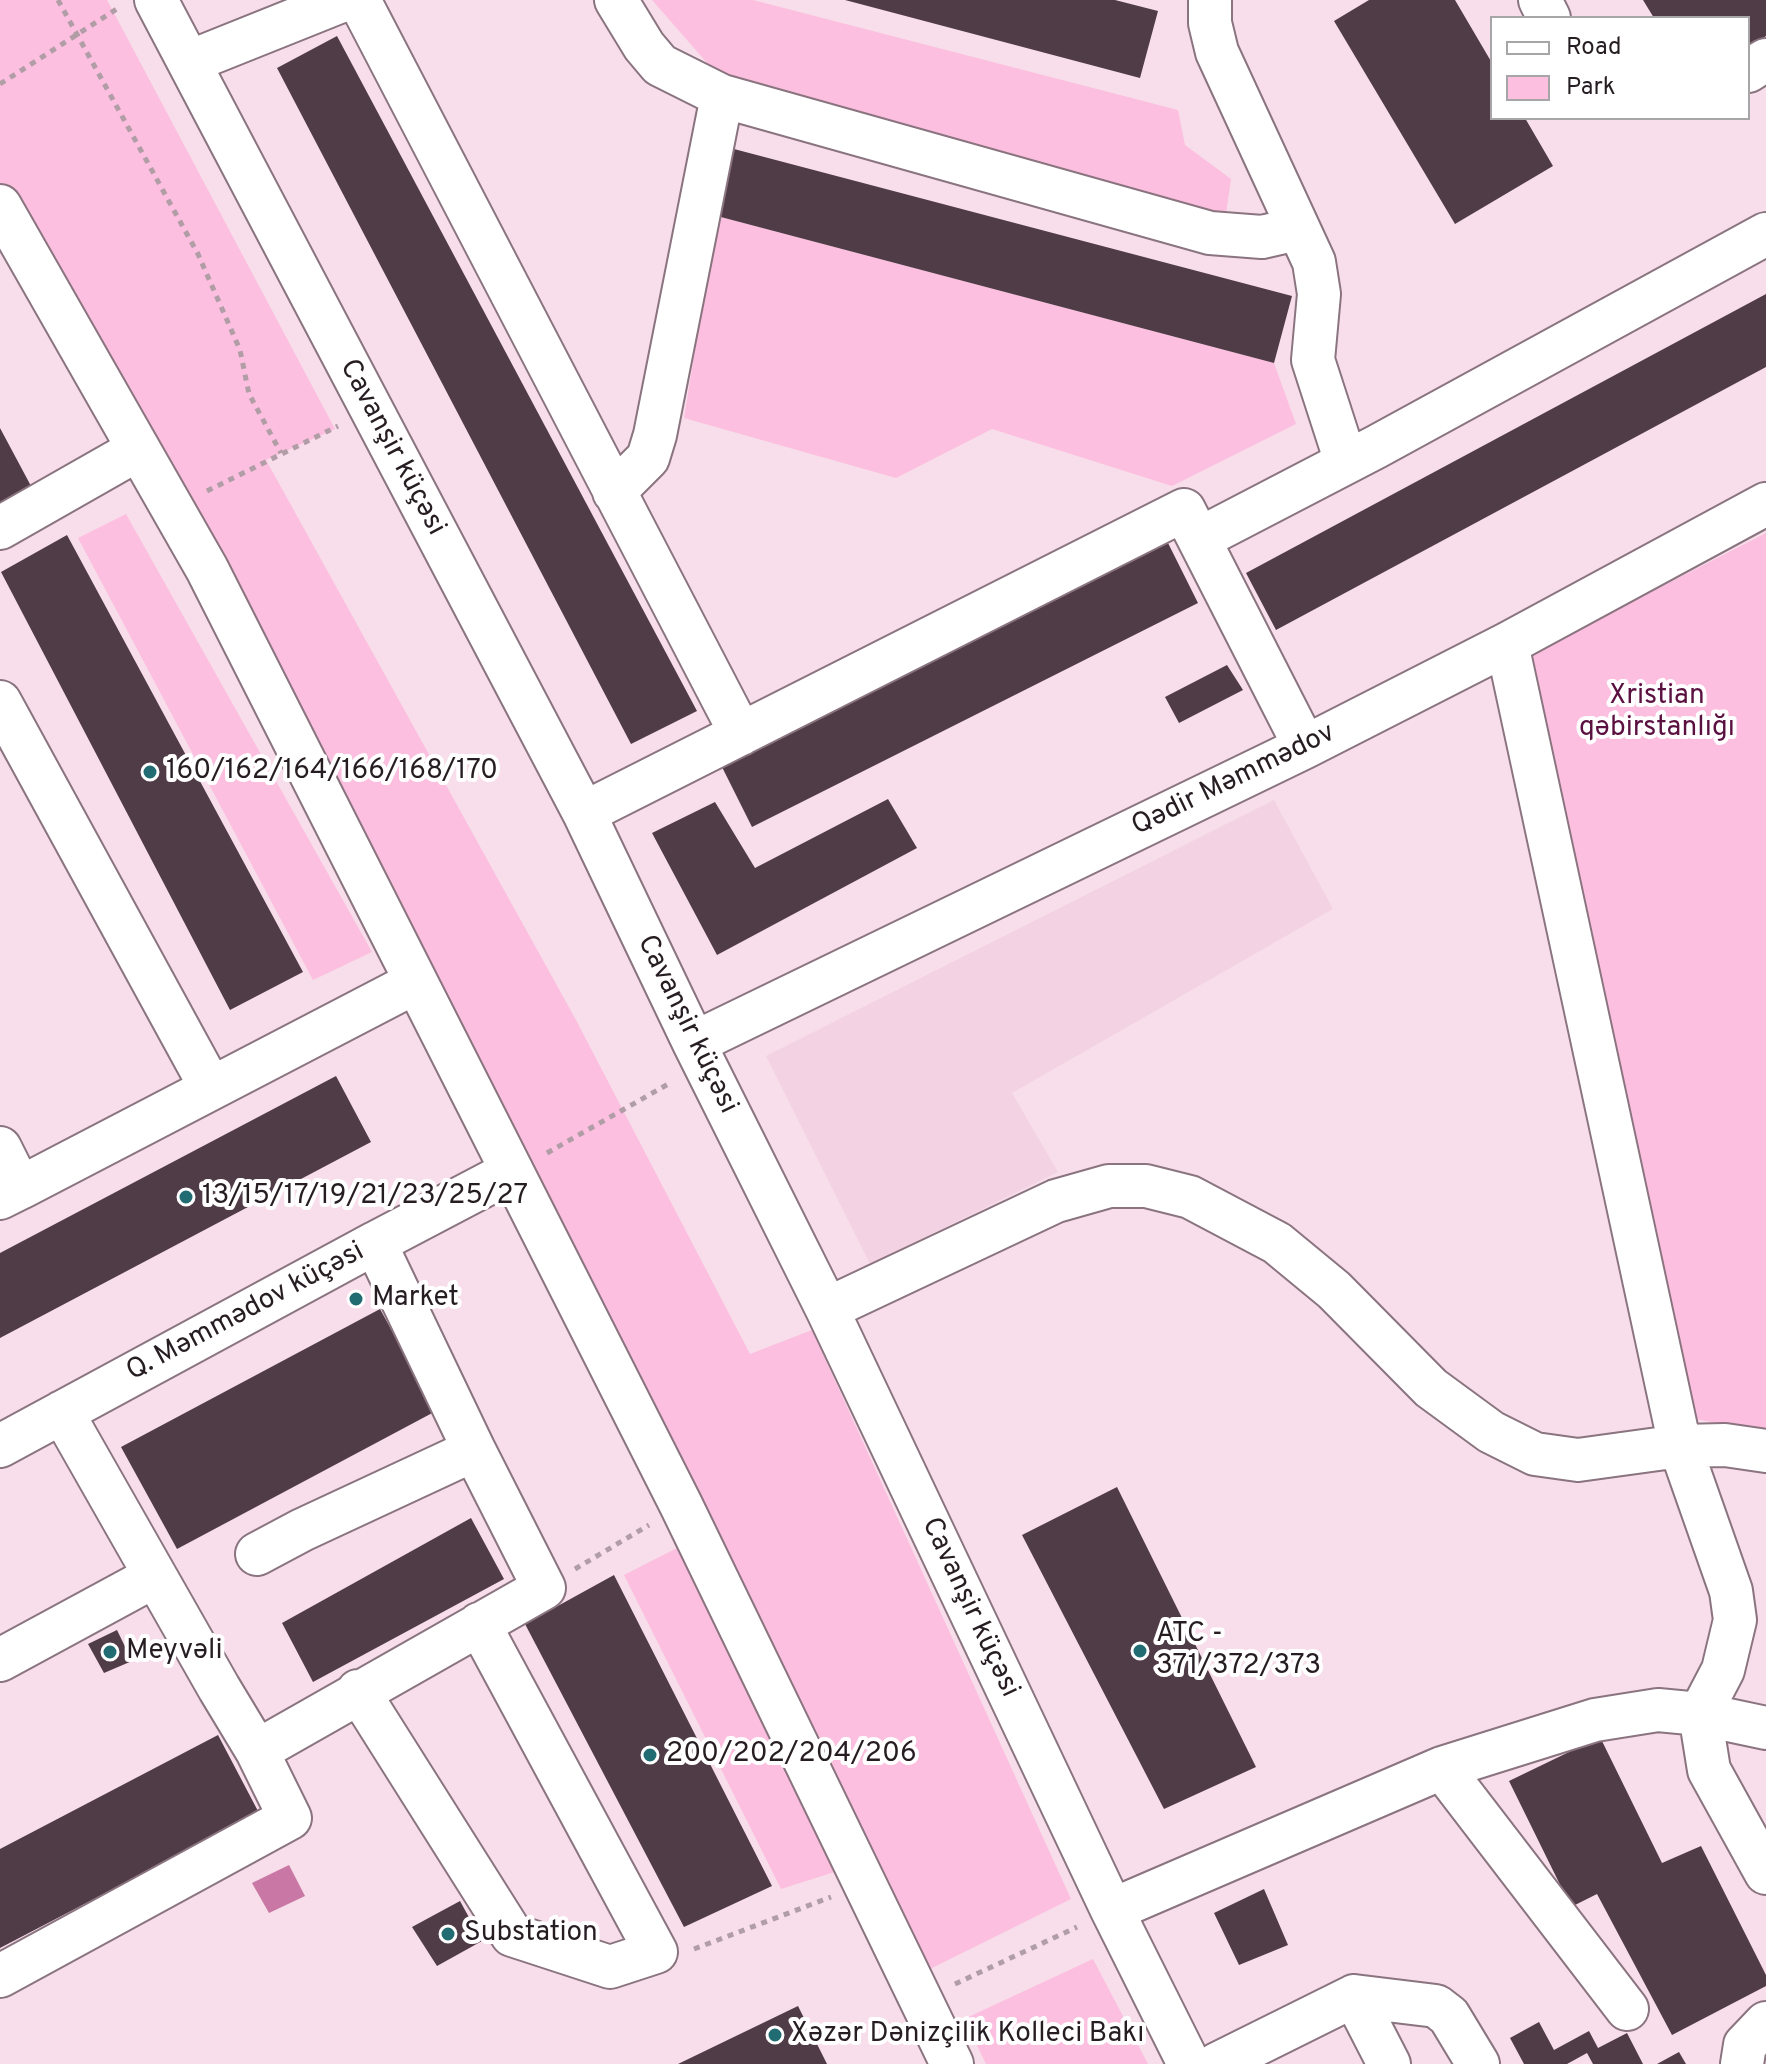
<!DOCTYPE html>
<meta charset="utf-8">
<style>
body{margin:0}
#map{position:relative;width:1766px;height:2064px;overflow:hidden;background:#f7deea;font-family:Overpass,sans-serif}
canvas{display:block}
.legend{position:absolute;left:1490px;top:16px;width:260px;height:104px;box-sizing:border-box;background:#fff;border:2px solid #a8a5a7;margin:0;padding:10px 14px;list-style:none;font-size:24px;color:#261d22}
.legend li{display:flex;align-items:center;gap:16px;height:40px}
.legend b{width:40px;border:2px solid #a8a5a7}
</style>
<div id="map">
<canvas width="1766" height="2064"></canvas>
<ul class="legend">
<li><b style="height:10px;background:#fff"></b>Road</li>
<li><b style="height:22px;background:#fcbfdf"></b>Park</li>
</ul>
</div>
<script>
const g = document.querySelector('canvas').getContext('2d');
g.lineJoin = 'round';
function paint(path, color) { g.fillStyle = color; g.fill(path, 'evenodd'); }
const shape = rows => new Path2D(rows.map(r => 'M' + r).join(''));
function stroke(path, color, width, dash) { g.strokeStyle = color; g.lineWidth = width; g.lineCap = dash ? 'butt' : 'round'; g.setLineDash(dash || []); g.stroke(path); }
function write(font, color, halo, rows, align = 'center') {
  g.font = font + ' Overpass,sans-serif'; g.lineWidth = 8; g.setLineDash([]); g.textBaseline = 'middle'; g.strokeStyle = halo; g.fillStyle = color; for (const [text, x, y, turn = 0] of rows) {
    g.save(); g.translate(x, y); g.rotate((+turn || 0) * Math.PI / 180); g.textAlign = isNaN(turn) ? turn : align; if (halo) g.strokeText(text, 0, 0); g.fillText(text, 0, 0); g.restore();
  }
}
const built = shape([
 [1274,800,1333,909,1012,1093,1058,1172,870,1264,766,1056]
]);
const green = shape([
 [0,0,107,0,335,429,266,460,576,1020,750,1354,812,1330,1071,1899,930,1969,648,1410,0,187],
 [652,0,753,0,1178,110,1185,145,1231,179,1224,227,722,80],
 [717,216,1274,363,1296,424,1172,486,992,429,896,478,684,418],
 [126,514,372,952,313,980,78,538],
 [1766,533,1766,1432,1695,1419,1532,653],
 [681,1546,844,1869,781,1889,624,1575],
 [1093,1959,1148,2064,986,2064,964,2019]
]);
const water = shape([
 [289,1865,305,1896,269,1913,252,1883]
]);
const building = shape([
 [845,0,1115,0,1158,11,1140,78],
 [1369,0,1455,0,1492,63,1492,118,1525,118,1553,166,1455,224,1334,21],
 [1643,0,1766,0,1766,36,1748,47,1748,18,1654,18],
 [337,36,697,711,631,744,277,68],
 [734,149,1292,296,1274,363,717,216],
 [1766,294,1766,367,1276,630,1246,573],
 [0,428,31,486,0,503],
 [67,535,303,972,230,1010,1,572],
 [1167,541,1198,603,752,827,721,765],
 [1227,665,1243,690,1179,723,1165,697],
 [888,799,917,848,717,955,652,833,715,802,755,868],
 [336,1076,371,1142,0,1338,0,1253],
 [380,1309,436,1411,177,1549,121,1447],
 [1117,1487,1256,1767,1164,1809,1022,1535],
 [471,1518,504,1579,313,1682,282,1623],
 [614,1575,772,1886,684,1927,525,1624],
 [117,1630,132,1661,104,1673,88,1644],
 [218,1735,259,1813,0,1948,0,1849],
 [1600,1737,1662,1863,1701,1846,1766,1975,1766,1986,1672,2035,1597,1894,1571,1907,1509,1781],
 [1264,1889,1288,1945,1239,1965,1214,1913],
 [460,1901,482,1941,437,1966,412,1927],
 [798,2006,827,2064,678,2064],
 [1539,2022,1554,2050,1589,2031,1598,2048,1627,2033,1643,2064,1593,2064,1587,2053,1567,2064,1524,2064,1510,2038],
 [1679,2052,1686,2064,1657,2064]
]);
const path = shape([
 [58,0,198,254,240,350,249,394,281,453],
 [0,84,120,7],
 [207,491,338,426],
 [547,1153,670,1083],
 [575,1569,649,1525],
 [694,1949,831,1897],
 [955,1984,1077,1927]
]);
const minor = shape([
 [156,0,584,813,694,1043,827,1309,1112,1910,1189,2064],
 [359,0,741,734],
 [616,0,644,46,660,65,722,96,1210,233,1262,237,1297,229],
 [1210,0,1210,23,1217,52,1314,262,1319,294,1313,360,1346,462],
 [1540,0,1549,18],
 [189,62,344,0],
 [1748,71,1766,60],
 [0,206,207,569,681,1505,952,2064],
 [614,492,648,458,655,435,722,96],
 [0,528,137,450],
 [1199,539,1376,447,1766,234],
 [1507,644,1680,1446,1731,1591,1735,1620,1723,1670,1700,1714,1709,1770,1766,1873],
 [0,702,211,1088],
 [584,813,1184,510,1305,747],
 [694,1043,1305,747,1507,644,1766,504],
 [0,1148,20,1188,0,1198],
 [20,1188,414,983],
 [375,1243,512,1171],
 [827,1309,1056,1201,1109,1186,1146,1186,1190,1197,1277,1243,1334,1290,1431,1388,1491,1432,1535,1454,1578,1460,1680,1446,1725,1445,1766,1451],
 [62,1412,219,1688,257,1751,544,1588,474,1450],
 [0,1446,375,1243,474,1450,302,1530,257,1554],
 [0,1660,155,1576],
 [358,1691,512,1935,610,1967,656,1952,479,1624],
 [1442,1768,1627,2009],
 [1112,1910,1442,1768,1595,1720,1658,1710,1700,1714,1766,1728],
 [0,1976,290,1818,257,1751],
 [1354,1996,1389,2064],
 [1217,2064,1354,1996,1436,2006,1449,2016,1478,2064],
 [1742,2064,1745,2045,1766,2023]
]);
const markers = [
 [150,772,8,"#216c72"],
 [186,1197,8,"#216c72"],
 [356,1299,8,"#216c72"],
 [1140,1651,8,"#216c72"],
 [110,1652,8,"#216c72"],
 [650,1755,8,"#216c72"],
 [448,1934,8,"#216c72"],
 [775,2035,8,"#216c72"]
];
const streetNames = [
 ["Cavanşir küçəsi",391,448,62],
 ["Qədir Məmmədov",1234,781,-26],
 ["Cavanşir küçəsi",686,1025,64],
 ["Q. Məmmədov küçəsi",246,1313,-28],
 ["Cavanşir küçəsi",969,1608,65]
];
const parkNames = [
 ["Xristian",1657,697],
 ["qəbirstanlığı",1657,729]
];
const poiNames = [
 ["160/162/164/166/168/170",166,772],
 ["13/15/17/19/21/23/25/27",202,1197],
 ["Market",372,1299],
 ["ATC -",1156,1635],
 ["371/372/373",1156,1667],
 ["Meyvəli",126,1652],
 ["200/202/204/206",666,1755],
 ["Substation",464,1934],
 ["Xəzər Dənizçilik Kolleci Bakı",791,2035]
];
paint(built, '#f3d2e3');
paint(green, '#fcbfdf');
paint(water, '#c977a4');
paint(building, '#503c47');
stroke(minor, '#8a747f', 46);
stroke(path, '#b09da6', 5, [6, 6]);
stroke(minor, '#fff', 42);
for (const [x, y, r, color] of markers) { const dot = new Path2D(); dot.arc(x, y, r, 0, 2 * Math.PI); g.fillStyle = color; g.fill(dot); stroke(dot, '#fff', 3); }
write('28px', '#261d22', '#fff', streetNames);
write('28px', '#5a1040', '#fff', parkNames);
write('28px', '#261d22', '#fff', poiNames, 'left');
</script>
